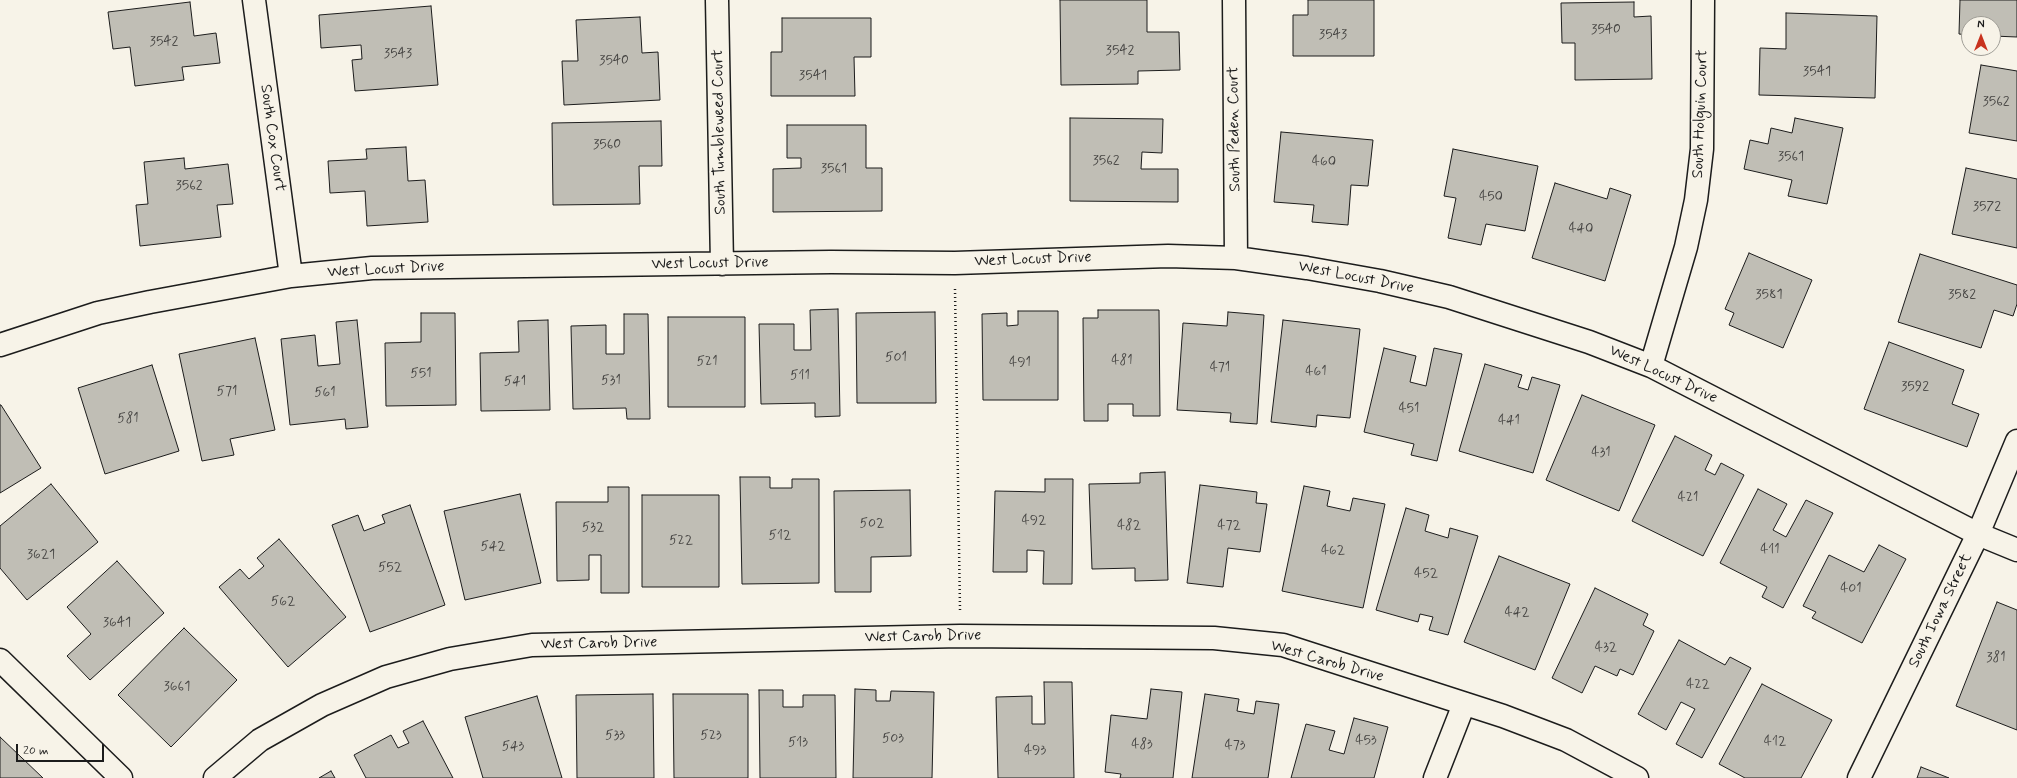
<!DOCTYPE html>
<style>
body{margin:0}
#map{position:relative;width:2017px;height:778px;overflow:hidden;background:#f7f3e8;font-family:Mynerve,sans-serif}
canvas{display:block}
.north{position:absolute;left:1961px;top:16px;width:40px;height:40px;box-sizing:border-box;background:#f7f3e8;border:1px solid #9f9d96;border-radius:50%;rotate:0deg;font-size:11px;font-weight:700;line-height:16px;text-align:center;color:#1c1c1c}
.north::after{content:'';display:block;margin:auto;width:14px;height:18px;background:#c8321e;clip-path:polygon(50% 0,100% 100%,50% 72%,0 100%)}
.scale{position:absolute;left:16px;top:744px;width:88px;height:18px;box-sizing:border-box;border:2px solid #1c1c1c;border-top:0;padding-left:5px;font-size:12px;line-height:14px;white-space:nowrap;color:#1c1c1c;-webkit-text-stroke:3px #f7f3e8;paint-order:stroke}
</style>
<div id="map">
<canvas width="2017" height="778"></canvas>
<div class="north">N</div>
<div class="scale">20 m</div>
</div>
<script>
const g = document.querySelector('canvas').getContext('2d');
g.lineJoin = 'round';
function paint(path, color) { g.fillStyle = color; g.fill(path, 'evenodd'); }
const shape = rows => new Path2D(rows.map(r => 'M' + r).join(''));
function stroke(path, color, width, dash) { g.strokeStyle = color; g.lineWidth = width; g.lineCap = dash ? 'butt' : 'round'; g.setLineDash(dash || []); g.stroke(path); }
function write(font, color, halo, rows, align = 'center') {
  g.font = font + ' Mynerve,sans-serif'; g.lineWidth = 3; g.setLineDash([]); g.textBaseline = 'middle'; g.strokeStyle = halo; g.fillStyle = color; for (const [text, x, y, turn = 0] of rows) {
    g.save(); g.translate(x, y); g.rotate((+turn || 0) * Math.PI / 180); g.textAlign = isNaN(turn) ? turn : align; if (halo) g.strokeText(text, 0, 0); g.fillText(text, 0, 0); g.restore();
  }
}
const building = shape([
 [1060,0,1147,0,1147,32,1179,32,1180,70,1138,71,1138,84,1061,85,1060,0],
 [1308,0,1374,0,1374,56,1293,56,1293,15,1308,15,1308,0],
 [1960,0,2017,0,2017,37,1993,36,1993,24,1969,24,1969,35,1959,34,1960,0],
 [190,2,194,36,216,33,220,63,182,67,184,80,135,86,130,47,113,49,108,12,190,2],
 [1634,2,1634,17,1651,16,1652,79,1575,80,1575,43,1562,43,1561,3,1634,2],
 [431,6,438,85,355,91,352,60,362,59,361,45,321,48,319,15,431,6],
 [1786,13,1877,16,1875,98,1759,95,1760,48,1786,49,1786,13],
 [640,17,642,53,658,52,660,100,564,105,562,61,578,61,576,20,640,17],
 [782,18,871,18,871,57,854,57,855,96,771,96,771,52,782,52,782,18],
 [1981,65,2017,71,2017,141,1969,133,1981,65],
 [1070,118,1163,119,1162,153,1142,152,1141,169,1178,169,1178,202,1070,201,1070,118],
 [1795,118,1843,128,1827,204,1788,196,1792,180,1744,169,1750,140,1768,144,1771,128,1792,133,1795,118],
 [661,121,662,166,639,166,640,204,553,205,552,123,661,121],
 [787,125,866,125,866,168,882,168,882,211,773,212,773,169,801,168,801,158,787,158,787,125],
 [1281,132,1373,140,1368,186,1351,185,1348,225,1312,222,1314,205,1274,202,1281,132],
 [406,147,408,181,425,180,428,222,367,226,365,191,330,193,328,161,367,159,366,149,406,147],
 [1453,149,1538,166,1525,231,1486,224,1481,245,1448,238,1456,198,1444,196,1453,149],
 [184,158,185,169,228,164,233,204,217,205,221,237,140,246,136,205,148,204,144,162,184,158],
 [1966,168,2017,179,2017,248,1952,234,1966,168],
 [1555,183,1607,199,1610,188,1631,195,1605,281,1532,258,1555,183],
 [1749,253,1812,280,1783,348,1729,325,1734,313,1725,309,1749,253],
 [1920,254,2017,285,2017,304,2013,316,1994,310,1981,348,1898,322,1920,254],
 [838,309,840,416,815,417,815,403,761,404,759,324,794,324,794,350,811,350,810,310,838,309],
 [1098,310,1159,310,1160,416,1133,416,1133,404,1108,404,1108,421,1084,421,1083,318,1098,318,1098,310],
 [1018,311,1058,311,1058,400,983,400,982,314,1007,313,1007,326,1018,325,1018,311],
 [935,312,936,403,857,403,856,313,935,312],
 [1228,312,1264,315,1257,424,1230,422,1231,413,1177,410,1183,323,1227,326,1228,312],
 [421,313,455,313,456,405,386,406,385,343,421,342,421,313],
 [624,314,648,314,650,419,627,419,626,408,573,409,571,326,606,325,606,354,624,354,624,314],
 [668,317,745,317,745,407,668,407,668,317],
 [357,320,368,427,346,429,345,419,290,425,281,339,315,335,318,366,340,364,336,322,357,320],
 [548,320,550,410,481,411,480,353,519,352,518,321,548,320],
 [1283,320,1360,329,1350,418,1317,415,1316,427,1271,422,1283,320],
 [255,338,275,430,230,439,234,455,202,461,179,354,255,338],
 [1889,342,1964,370,1952,404,1979,414,1967,447,1864,409,1889,342],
 [1384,348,1416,356,1410,382,1426,386,1434,348,1462,354,1437,461,1411,455,1414,444,1364,432,1384,348],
 [1485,364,1522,375,1518,387,1528,390,1532,377,1560,385,1533,473,1459,451,1485,364],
 [152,365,179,451,105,474,78,388,152,365],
 [1582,395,1655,425,1619,511,1546,480,1582,395],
 [0,405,1,405,41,468,0,493,0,405],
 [1675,436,1712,455,1705,470,1715,475,1721,463,1744,475,1703,556,1632,521,1675,436],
 [1165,472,1168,580,1135,581,1135,568,1092,569,1089,484,1140,483,1140,473,1165,472],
 [740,477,770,477,770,488,792,488,792,479,819,479,819,583,742,584,740,477],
 [1045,479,1073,479,1072,584,1043,584,1044,551,1027,550,1027,572,993,572,995,491,1045,492,1045,479],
 [51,484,98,542,27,600,0,568,0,526,51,484],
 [1200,485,1257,492,1256,503,1267,504,1260,552,1228,548,1223,587,1187,583,1200,485],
 [1304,486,1330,491,1327,506,1350,511,1353,498,1385,504,1363,608,1282,591,1304,486],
 [608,487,629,487,629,593,601,593,601,555,589,555,589,580,557,581,556,502,608,502,608,487],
 [1758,489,1787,504,1773,530,1786,537,1806,500,1833,513,1783,608,1762,597,1767,587,1720,563,1758,489],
 [910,490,911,556,871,557,871,592,835,592,834,491,910,490],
 [520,494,541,583,465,600,444,511,520,494],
 [642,495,719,495,719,587,642,587,642,495],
 [410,505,445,605,370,632,332,525,358,515,364,531,385,523,382,515,410,505],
 [1406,508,1429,515,1425,531,1448,538,1450,528,1478,536,1448,635,1429,630,1433,617,1420,614,1418,622,1376,610,1406,508],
 [279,539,346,617,288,667,219,587,240,569,249,579,264,566,257,558,279,539],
 [1879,545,1906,559,1862,643,1812,618,1816,612,1803,606,1829,555,1864,572,1879,545],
 [1499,556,1570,584,1535,670,1464,642,1499,556],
 [117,561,164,613,90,680,67,656,91,634,67,607,117,561],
 [1595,588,1648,614,1643,625,1654,631,1633,675,1620,669,1617,676,1595,666,1582,693,1552,678,1595,588],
 [1997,602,2017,610,2017,730,1956,706,1997,602],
 [184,628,237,680,171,747,118,695,184,628],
 [1679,640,1725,665,1730,657,1751,668,1702,758,1676,744,1695,709,1681,702,1666,730,1638,714,1679,640],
 [1044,682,1072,682,1074,778,998,778,996,697,1032,696,1032,724,1045,724,1044,682],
 [1762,684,1832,720,1801,778,1745,778,1719,764,1762,684],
 [855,689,876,690,876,701,890,701,891,691,934,692,932,778,853,778,855,689],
 [1151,689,1182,692,1173,778,1120,778,1121,774,1105,772,1111,715,1147,719,1151,689],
 [759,690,783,690,783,707,803,707,803,695,835,695,836,778,760,778,759,690],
 [653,694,654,778,577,778,576,695,653,694],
 [673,694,748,694,748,778,674,778,673,694],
 [1205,694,1239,699,1237,711,1254,714,1256,701,1279,704,1268,778,1192,778,1205,694],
 [537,696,562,778,483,778,465,717,537,696],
 [1354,718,1388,727,1374,778,1291,778,1306,724,1335,731,1329,750,1344,754,1354,718],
 [423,721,453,778,366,778,354,755,391,735,398,748,409,743,403,731,423,721],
 [0,737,43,778,0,778,0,737],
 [1921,767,1949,778,1917,778,1921,767],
 [331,771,335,778,319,778,331,771]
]);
const path = shape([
 [955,289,960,610]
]);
const minor = shape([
 [254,0,291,276],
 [717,0,722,264],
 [1234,0,1236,258],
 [0,345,98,313,150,302,291,276,372,268,831,262,955,263,1168,256,1236,258,1307,268,1380,281,1449,297,1589,342,1651,366,1978,534,2017,550],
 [1651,366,1686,247,1696,200,1702,149,1703,0],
 [0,660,121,778],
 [215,778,260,740,322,705,386,677,450,659,532,645,960,636,1214,638,1283,645,1503,716,1566,740,1637,778],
 [1435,778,1464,704],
 [1859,778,1978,534,2017,441]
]);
const numberNames = [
 ["3540",1606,30],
 ["3543",1333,35],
 ["3542",164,42],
 ["3542",1120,51],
 ["3543",398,54],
 ["3540",614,61],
 ["3541",1817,72],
 ["3541",813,76],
 ["3562",1996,102],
 ["3560",607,145],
 ["3561",1791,157],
 ["3562",1106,161],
 ["460",1324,162],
 ["3561",834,169],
 ["3562",189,186],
 ["450",1491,197],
 ["3572",1987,207],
 ["440",1581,229],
 ["3581",1769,295],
 ["3582",1962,295],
 ["501",896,358],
 ["481",1122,361],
 ["521",707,362],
 ["491",1020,363],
 ["471",1220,368],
 ["461",1316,372],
 ["551",421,374],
 ["511",800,376],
 ["531",611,381],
 ["541",515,382],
 ["3592",1915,387],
 ["571",227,392],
 ["561",325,393],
 ["451",1409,409],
 ["581",128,419],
 ["441",1509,421],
 ["431",1601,453],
 ["421",1688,498],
 ["492",1034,521],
 ["502",872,524],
 ["482",1129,526],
 ["472",1229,526],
 ["532",593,528],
 ["512",780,536],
 ["522",681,541],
 ["542",493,547],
 ["411",1770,550],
 ["462",1333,551],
 ["3621",41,555],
 ["552",390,568],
 ["452",1426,574],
 ["401",1851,589],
 ["562",283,602],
 ["442",1517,613],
 ["3641",117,623],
 ["432",1606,648],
 ["381",1996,658],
 ["422",1698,685],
 ["3661",177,687],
 ["533",615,736],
 ["523",711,736],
 ["503",893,739],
 ["453",1366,741],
 ["412",1775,742],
 ["513",798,743],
 ["483",1142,745],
 ["473",1235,746],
 ["543",513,747],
 ["493",1035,751]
];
const streetNames = [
 ["South Holguin Court",1701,114,-88],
 ["South Peden Court",1235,129,-91],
 ["South Tumbleweed Court",720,132,-91],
 ["South Cox Court",272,138,82],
 ["West Locust Drive",1033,260,-2],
 ["West Locust Drive",710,264,-1],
 ["West Locust Drive",386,270,-3],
 ["West Locust Drive",1356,278,11],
 ["West Locust Drive",1663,375,25],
 ["South Iowa Street",1941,611,-64],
 ["West Carob Drive",923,637,-1],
 ["West Carob Drive",599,644,-1],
 ["West Carob Drive",1327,662,16]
];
paint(building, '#c0beb5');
stroke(building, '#1c1c1c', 1);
stroke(minor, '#1c1c1c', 25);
stroke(path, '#1c1c1c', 2.5, [1, 3]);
stroke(minor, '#f7f3e8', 22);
write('14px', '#454442', null, numberNames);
write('16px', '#1c1c1c', '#f7f3e8', streetNames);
</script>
